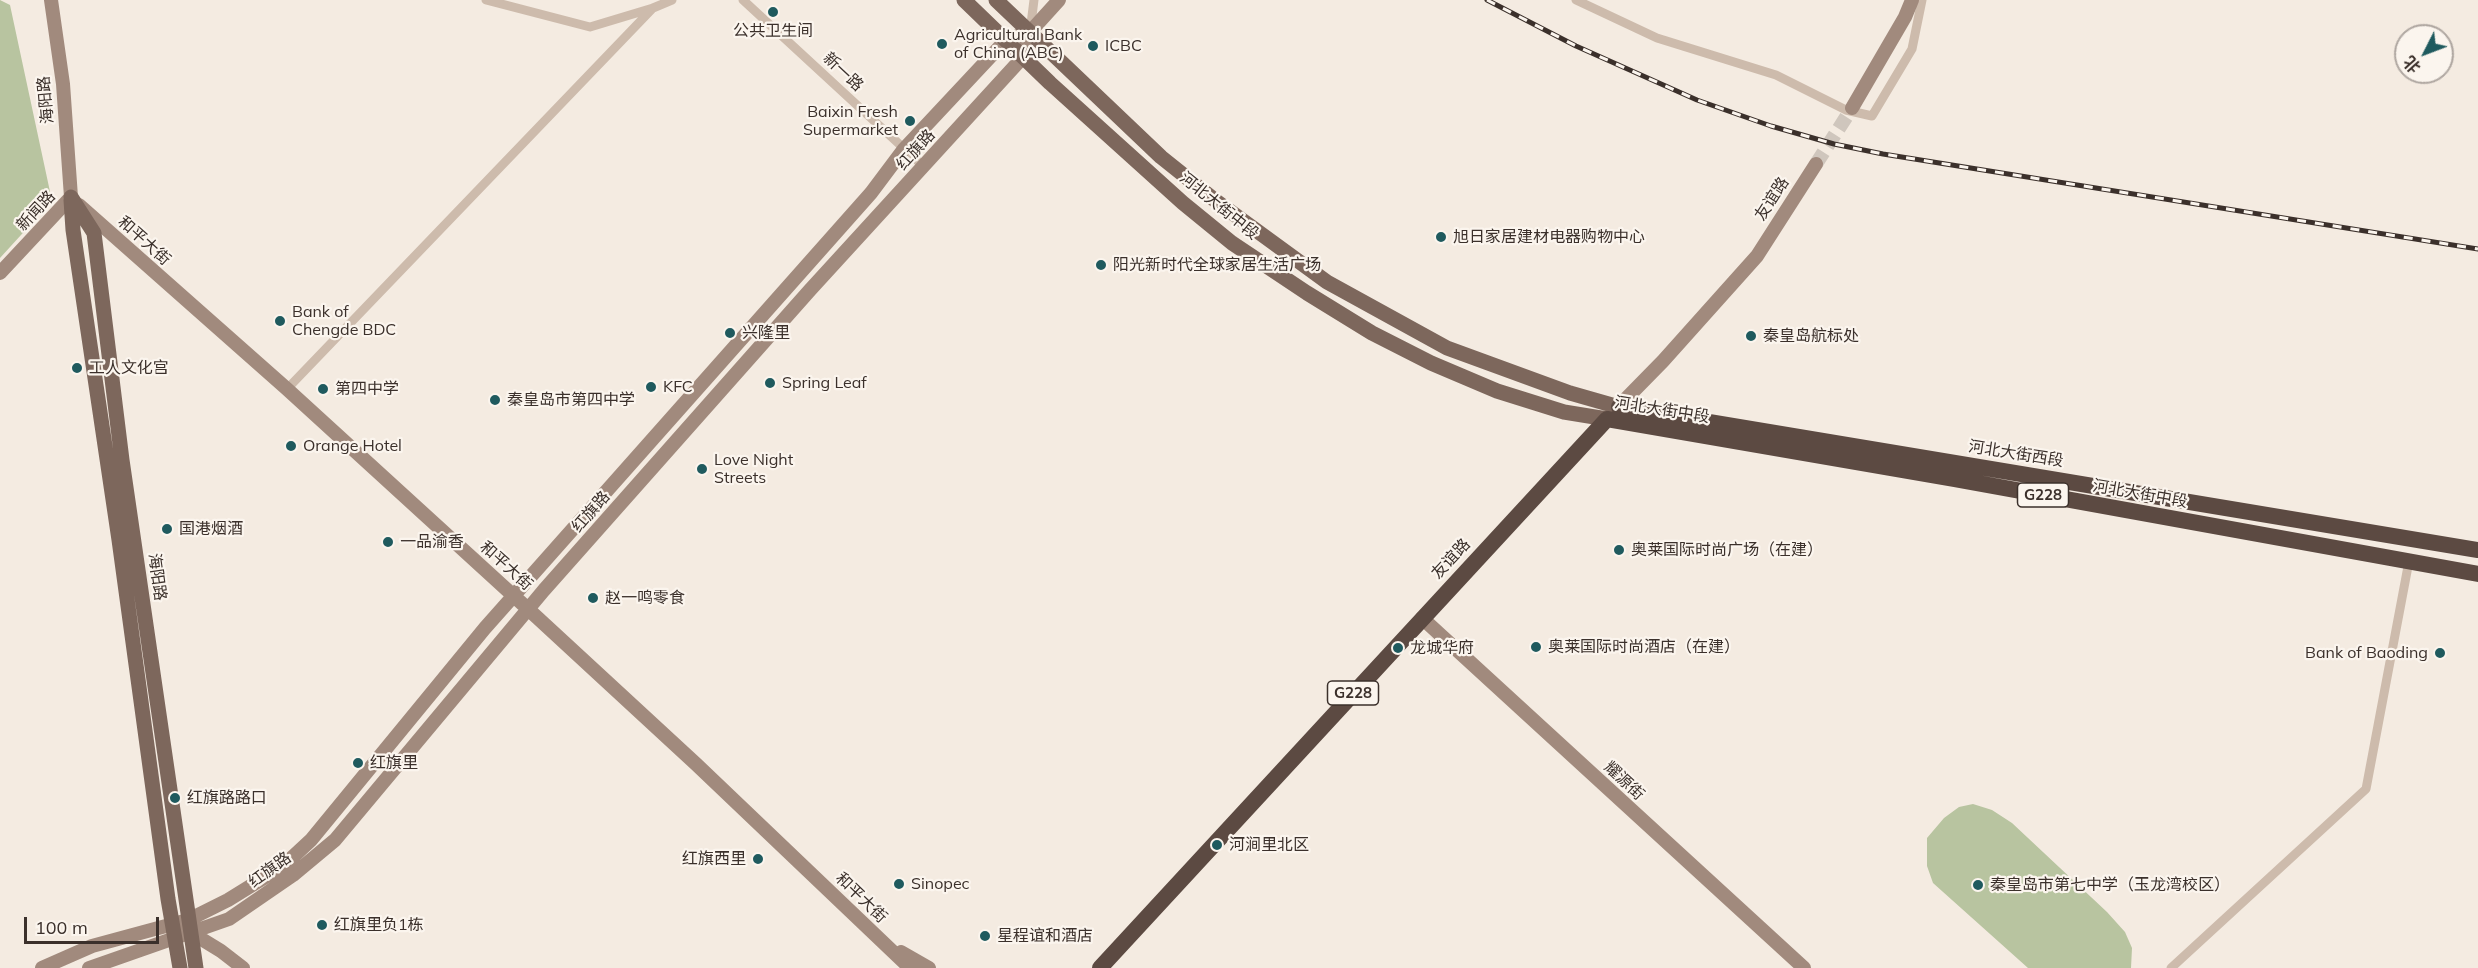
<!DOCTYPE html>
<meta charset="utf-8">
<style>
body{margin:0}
#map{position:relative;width:2478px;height:968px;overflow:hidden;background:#f4ebe1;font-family:Mulish,"Noto Sans SC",sans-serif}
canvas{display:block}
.north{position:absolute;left:2394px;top:24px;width:60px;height:60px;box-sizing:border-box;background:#fbf5ee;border:2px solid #aea6a0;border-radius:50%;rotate:228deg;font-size:16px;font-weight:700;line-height:24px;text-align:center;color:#3b302b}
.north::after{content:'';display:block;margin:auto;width:21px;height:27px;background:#1f5a5e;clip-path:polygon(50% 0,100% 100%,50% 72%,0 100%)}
.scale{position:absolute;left:24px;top:917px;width:135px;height:27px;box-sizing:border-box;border:3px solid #3b302b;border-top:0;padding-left:8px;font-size:18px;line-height:21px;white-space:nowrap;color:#3b302b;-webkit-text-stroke:4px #fbf5ee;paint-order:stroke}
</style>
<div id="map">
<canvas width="2478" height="968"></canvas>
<div class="north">北</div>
<div class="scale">100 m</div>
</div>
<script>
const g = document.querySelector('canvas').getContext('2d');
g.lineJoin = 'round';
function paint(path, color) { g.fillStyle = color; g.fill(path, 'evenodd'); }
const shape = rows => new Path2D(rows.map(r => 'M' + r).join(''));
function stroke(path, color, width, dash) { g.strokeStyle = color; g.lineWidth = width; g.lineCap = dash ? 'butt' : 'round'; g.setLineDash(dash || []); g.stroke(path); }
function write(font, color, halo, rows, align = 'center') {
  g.font = font + ' Mulish,"Noto Sans SC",sans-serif'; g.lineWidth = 4.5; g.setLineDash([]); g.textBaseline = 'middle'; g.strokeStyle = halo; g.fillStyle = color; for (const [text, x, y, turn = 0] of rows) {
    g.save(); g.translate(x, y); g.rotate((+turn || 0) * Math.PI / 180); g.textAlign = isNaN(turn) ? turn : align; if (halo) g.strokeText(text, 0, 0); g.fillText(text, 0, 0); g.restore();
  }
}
const green = shape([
 [0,0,10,5,52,201,0,258],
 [1973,804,1992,810,2012,823,2107,912,2125,932,2132,948,2131,968,2028,968,1933,883,1927,866,1927,838,1944,818,1959,807]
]);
const secondaryTunnel = shape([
 [1816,164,1852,108]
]);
const street = shape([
 [486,0,590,27,653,8,672,0],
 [743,0,923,166],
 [1576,0,1657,38,1776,75,1846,110,1872,116,1912,49,1922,0],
 [1030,32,1034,0],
 [287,389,653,8],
 [2171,968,2366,789,2409,561]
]);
const secondary = shape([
 [51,0,63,84,71,197],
 [1852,108,1905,17,1912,0],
 [79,205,287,389,528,609,696,764,910,968],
 [0,273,71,197],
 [1614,411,1663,361,1757,256,1816,164],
 [1422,618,1804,968],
 [190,932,221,951,243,968],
 [901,952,929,968],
 [42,968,92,946,188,920,228,900,283,866,311,840,485,628,871,193,904,149,1006,40,1030,32],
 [89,968,229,919,293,875,335,840,544,590,810,290,1024,56,1030,32,1059,0]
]);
const primary = shape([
 [964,0,1050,83,1183,203,1232,243,1307,293,1372,333,1431,363,1497,391,1564,412,1607,419],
 [996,0,1161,157,1216,201,1327,282,1447,348,1570,393,1619,407],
 [71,197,94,233,122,460,196,968],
 [71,200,73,230,119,540,168,899,180,968]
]);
const highway = shape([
 [1619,407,2478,550],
 [1100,968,1607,419,1955,479,2478,574]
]);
const rail = shape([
 [1487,0,1576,46,1697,100,1771,126,1834,144,1883,154,2478,249]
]);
const markers = [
 [773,12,6,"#1f5a5e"],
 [942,44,6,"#1f5a5e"],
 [1093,46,6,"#1f5a5e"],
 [910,121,6,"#1f5a5e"],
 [1441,237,6,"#1f5a5e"],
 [1101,265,6,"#1f5a5e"],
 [280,321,6,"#1f5a5e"],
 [730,333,6,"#1f5a5e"],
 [1751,336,6,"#1f5a5e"],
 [77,368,6,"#1f5a5e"],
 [770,383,6,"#1f5a5e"],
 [651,387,6,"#1f5a5e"],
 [323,389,6,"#1f5a5e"],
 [495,400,6,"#1f5a5e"],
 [291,446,6,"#1f5a5e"],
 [702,469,6,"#1f5a5e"],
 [167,529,6,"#1f5a5e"],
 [388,542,6,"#1f5a5e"],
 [1619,550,6,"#1f5a5e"],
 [593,598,6,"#1f5a5e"],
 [1536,647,6,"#1f5a5e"],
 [1398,648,6,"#1f5a5e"],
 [2440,653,6,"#1f5a5e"],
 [358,763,6,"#1f5a5e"],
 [175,798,6,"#1f5a5e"],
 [1217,845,6,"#1f5a5e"],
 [758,859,6,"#1f5a5e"],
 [899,884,6,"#1f5a5e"],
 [1978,885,6,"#1f5a5e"],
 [322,925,6,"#1f5a5e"],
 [985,936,6,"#1f5a5e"]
];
const shields = [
 [2043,495,51],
 [1353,693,51]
];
const shieldNames = [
 ["G228",2043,495],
 ["G228",1353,693]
];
const poiNames = [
 ["公共卫生间",773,31,"center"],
 ["Agricultural Bank",954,35],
 ["of China (ABC)",954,53],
 ["ICBC",1105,46],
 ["Baixin Fresh",898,112,"right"],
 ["Supermarket",898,130,"right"],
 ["旭日家居建材电器购物中心",1453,237],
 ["阳光新时代全球家居生活广场",1113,265],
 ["Bank of",292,312],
 ["Chengde BDC",292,330],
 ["兴隆里",742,333],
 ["秦皇岛航标处",1763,336],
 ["工人文化宫",89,368],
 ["Spring Leaf",782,383],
 ["KFC",663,387],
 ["第四中学",335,389],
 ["秦皇岛市第四中学",507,400],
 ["Orange Hotel",303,446],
 ["Love Night",714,460],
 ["Streets",714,478],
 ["国港烟酒",179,529],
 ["一品渝香",400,542],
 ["奥莱国际时尚广场（在建）",1631,550],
 ["赵一鸣零食",605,598],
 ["奥莱国际时尚酒店（在建）",1548,647],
 ["龙城华府",1410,648],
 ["Bank of Baoding",2428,653,"right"],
 ["红旗里",370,763],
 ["红旗路路口",187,798],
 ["河涧里北区",1229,845],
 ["红旗西里",746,859,"right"],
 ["Sinopec",911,884],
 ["秦皇岛市第七中学（玉龙湾校区）",1990,885],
 ["红旗里负1栋",334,925],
 ["星程谊和酒店",997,936]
];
const streetNames = [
 ["新一路",843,72,43],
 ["海阳路",46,100,-95],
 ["红旗路",916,150,-48],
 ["友谊路",1772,199,-57],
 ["河北大街中段",1219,206,39],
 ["新闻路",36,211,-47],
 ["和平大街",144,241,42],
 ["河北大街中段",1662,410,9],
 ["河北大街西段",2016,454,9],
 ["河北大街中段",2140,494,10],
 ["红旗路",591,512,-49],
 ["友谊路",1451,559,-47],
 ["和平大街",506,566,42],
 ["海阳路",157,577,82],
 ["耀源街",1624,781,43],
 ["红旗路",270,870,-36],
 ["和平大街",861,898,44]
];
paint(green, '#b8c4a0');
stroke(secondaryTunnel, '#cfc6bd', 14, [14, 7]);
stroke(street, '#cdbbac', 9);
stroke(secondary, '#a18a7d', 14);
stroke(primary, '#7d675c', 15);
stroke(highway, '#5c4a42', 16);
stroke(rail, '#3b302b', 5);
stroke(rail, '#fbf5ee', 3, [9]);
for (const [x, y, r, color] of markers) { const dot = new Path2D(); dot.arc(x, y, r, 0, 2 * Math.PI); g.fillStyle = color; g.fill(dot); stroke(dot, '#fbf5ee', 2); }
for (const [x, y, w] of shields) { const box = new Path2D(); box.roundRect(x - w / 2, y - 12, w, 24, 4.5); g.fillStyle = '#fbf5ee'; g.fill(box); stroke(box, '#3b302b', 1.5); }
write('bold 15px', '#3b302b', null, shieldNames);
write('16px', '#3b302b', '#fbf5ee', poiNames, 'left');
write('16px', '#3b302b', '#fbf5ee', streetNames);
</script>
